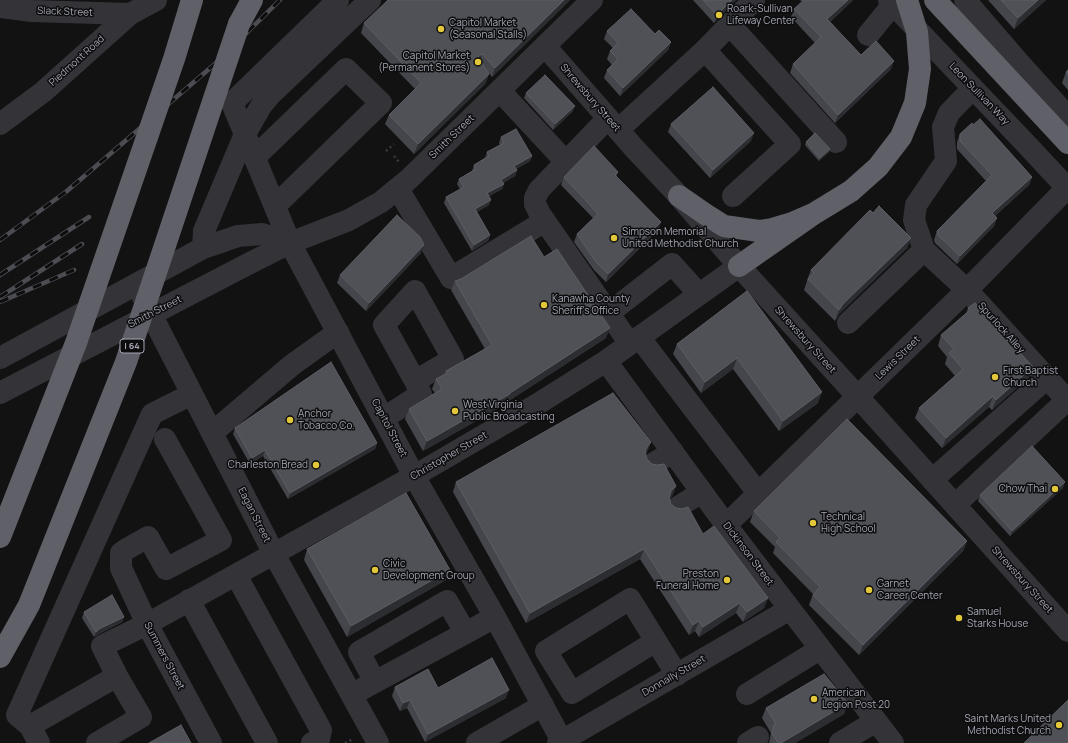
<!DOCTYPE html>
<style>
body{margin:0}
canvas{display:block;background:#121213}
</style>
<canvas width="1068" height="743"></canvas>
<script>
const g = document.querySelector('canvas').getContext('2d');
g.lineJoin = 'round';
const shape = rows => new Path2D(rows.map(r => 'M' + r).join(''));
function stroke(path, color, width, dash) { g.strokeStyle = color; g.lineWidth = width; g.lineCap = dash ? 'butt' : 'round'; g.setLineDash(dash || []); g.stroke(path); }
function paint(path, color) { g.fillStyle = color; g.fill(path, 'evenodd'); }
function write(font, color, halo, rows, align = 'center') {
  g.font = font + ' Manrope,sans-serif'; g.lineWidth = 3; g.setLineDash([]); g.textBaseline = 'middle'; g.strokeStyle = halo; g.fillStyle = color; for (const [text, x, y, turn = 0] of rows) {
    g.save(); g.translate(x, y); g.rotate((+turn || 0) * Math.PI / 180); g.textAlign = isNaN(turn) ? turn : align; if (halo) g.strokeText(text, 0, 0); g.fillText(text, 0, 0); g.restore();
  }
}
const path = shape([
 [386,151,394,144],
 [394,156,399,162],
 [345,743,353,739]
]);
const minor = shape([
 [338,0,232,103,290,243,414,476,495,617,563,743],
 [889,0,1028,146,1068,189],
 [965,0,1014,57,1068,117],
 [0,7,32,11,130,14],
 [730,25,836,142],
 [868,35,890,8,894,5],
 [545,46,634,148,679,196,739,266,858,397,1068,631],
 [705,50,790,144,733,196],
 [500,91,566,162],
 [608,118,539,190,535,198,535,204,540,214,630,344],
 [0,124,43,92,130,14,156,0],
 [618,130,705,50,754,0],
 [255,157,346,69,381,103,275,206],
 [398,189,451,278,545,221],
 [203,248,204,231,245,134,261,106,270,95,370,0],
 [924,250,914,220,916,205,946,161,943,127,949,113,973,88],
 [137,284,151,314,274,554,378,743],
 [609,313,672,264,699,294],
 [848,323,924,250,967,290,1068,401],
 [639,337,758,493],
 [0,358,203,248,238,236,262,234,290,243],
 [606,361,726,525,790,609,893,743],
 [0,393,250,263,290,243,349,220,381,202,409,179,592,0],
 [384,418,421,394,415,381,384,325,415,291,453,359,415,381],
 [212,433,292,365,338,332],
 [165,439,221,540,166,569,148,537,125,550,121,553,121,568,147,624,211,743],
 [654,463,673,452],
 [932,480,1047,378],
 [955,505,1067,400],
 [678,507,702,492],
 [726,525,967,290,1067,188],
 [236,575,321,730,319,739,312,743],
 [189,600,267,743],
 [656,641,572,693,546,651,630,599,677,675],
 [117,676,102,646,147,624,414,476,536,405,606,361,739,266],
 [375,682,359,652,447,601,465,632],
 [362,689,495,617],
 [747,694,820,649],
 [30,726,117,676,141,717,97,743],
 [39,743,30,726,17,715,152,414,192,394],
 [477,743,543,705],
 [558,743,790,609],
 [748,743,758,737],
 [840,743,876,721]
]);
const highway = shape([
 [935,0,1068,143],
 [239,24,252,0],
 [679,196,705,214,724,226,759,231,772,229,792,223,815,213],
 [739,266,815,213,851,191]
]);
const rail = shape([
 [0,240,67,191,216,63,280,0],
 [0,275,89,217],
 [0,297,82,244],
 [0,302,74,270]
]);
const highwayBridge = shape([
 [851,191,878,167,901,137,915,103,920,69,917,32,907,0],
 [0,537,76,343,174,59,192,0],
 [0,657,29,605,126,362,239,24]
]);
const wall = shape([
 [570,0,492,77,488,72,489,74,485,84,414,154,385,124,389,115,415,89,361,33,364,23],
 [693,0,736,0,714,23],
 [800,0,853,0,830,22,861,55,891,69,835,123,790,73,793,64,815,43,791,17,794,9,802,2],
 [988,0,1046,0,1014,29],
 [607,31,655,34,671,42,668,50,620,96,604,78,607,70,612,65,607,59,610,51,613,48,604,39],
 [1068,70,1068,90,1062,83,1066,72],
 [526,93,573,111,553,130,524,98],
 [671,124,751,141,710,178,668,132],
 [960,134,1032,177,1029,185,995,216,997,218,994,226,957,264,935,243,934,240,937,231,986,181,957,149,957,142],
 [501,137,532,156,530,161,516,169,517,170,515,176,503,183,504,184,502,189,489,196,489,205,477,212,490,235,488,241,472,251,444,203,446,197,460,189,457,184,459,179,472,171,474,165,485,158,487,152,500,145,499,143],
 [806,142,830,149,829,152,819,161,805,145],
 [618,172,616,177,658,230,606,282,594,270,574,242,577,234,593,218,561,185,564,177],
 [873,213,911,238,907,248,839,314,835,321,804,290,807,281,807,280,811,270],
 [421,253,366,311,337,283,340,275],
 [544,257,606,338,507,402,506,404,423,451,405,419,409,409,435,393,432,389,436,379,445,374,446,371,485,349,451,290,455,281],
 [747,291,818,403,779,431,733,369,701,393,673,354,677,344],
 [968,308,1029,377,992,410,989,407,942,448,915,418,919,408,955,376,945,364,947,357,938,346,941,335,966,314],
 [235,428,377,443,375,449,288,499,263,456,250,464,233,434],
 [651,442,647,452,646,454,647,459,652,464,657,465,676,486,672,496,670,499,671,504,768,598,764,608,743,622,736,613,699,637,695,631,689,635,640,559,526,623,453,492,456,482],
 [1063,488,1010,536,978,501,980,495],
 [754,511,967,541,963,551,859,655,809,605,813,594,773,553,775,547,750,522],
 [307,549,446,580,347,637,304,560],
 [84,612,124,617,122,622,97,635,94,637,82,618],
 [395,687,438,688,506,698,425,742,407,708,400,711,392,696],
 [848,703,844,714,795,743,769,743,771,733,762,718,766,708]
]);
const shadedWall = shape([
 [564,0,570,0,492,77,495,68],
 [732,0,736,0,714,23,717,15],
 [848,0,853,0,824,28,827,19],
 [1038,0,1046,0,1014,29,1018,18],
 [671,42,668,50,620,96,623,88],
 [482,54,479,63,478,57],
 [894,61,891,69,835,123,838,115],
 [489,74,485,84,414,154,418,144],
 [575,106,573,111,553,130,555,124],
 [754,133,751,141,710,178,713,170],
 [830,149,829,152,819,161,820,158],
 [532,156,530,161,512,171,514,166],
 [517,170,515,176,499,185,501,180],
 [1032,177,1029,185,989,221,992,213],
 [504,184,502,189,485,199,487,193],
 [491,200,489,205,473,214,475,209],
 [997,218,994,226,957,264,960,256],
 [661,222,658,230,606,282,608,274],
 [490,235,488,241,472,251,474,245],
 [911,238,907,248,839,314,835,321,839,310,843,304],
 [424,245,421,253,366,311,369,303],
 [610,328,606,338,507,402,506,404,423,451,427,441,510,393],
 [737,358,733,369,701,393,705,382],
 [1033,367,1029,377,992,410,996,400],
 [822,392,818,403,779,431,783,421],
 [993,396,989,407,942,448,946,438],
 [651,442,647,452,643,457,647,447],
 [377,443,375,449,288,499,290,493],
 [265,450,263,456,250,464,252,458],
 [1065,482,1063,488,1010,536,1012,531],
 [676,486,672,496,667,502,671,491],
 [967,541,963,551,859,655,863,645],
 [644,549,640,559,526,623,530,613],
 [450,570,446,580,347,637,351,626],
 [768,598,764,608,743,622,747,612],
 [740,603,736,613,699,637,703,627],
 [124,617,122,622,97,635,94,637,96,632,99,629],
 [699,621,695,631,689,635,693,625],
 [509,690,506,698,425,742,428,734],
 [410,700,407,708,400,711,403,703],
 [848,703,844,714,795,743,781,743]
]);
const building = shape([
 [388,0,564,0,495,68,482,54,478,57,489,74,418,144,389,115,421,83,364,23,388,0],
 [703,0,732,0,717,15,703,0],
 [804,0,848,0,827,19,861,55,876,41,894,61,838,115,793,64,821,37,794,9,804,0],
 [1001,0,1038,0,1018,18,1001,0],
 [631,9,655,34,659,30,671,42,623,88,607,70,618,59,610,51,618,43,607,31,631,9],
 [1068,70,1068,75,1066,72,1068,70],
 [545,75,575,106,555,124,526,93,545,75],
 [713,87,754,133,713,170,671,124,713,87],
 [980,119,1032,177,992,213,997,218,960,256,938,235,937,231,992,175,960,141,960,134,972,123,973,125,980,119],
 [516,129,532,156,514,166,517,170,501,180,504,184,487,193,491,200,475,209,490,235,474,245,446,197,464,187,459,179,476,169,474,165,489,156,487,152,504,143,501,137,516,129],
 [815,133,830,149,820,158,806,142,815,133],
 [594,146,618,172,615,175,661,222,608,274,596,262,577,234,598,214,564,177,594,146],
 [879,206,911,238,843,304,839,310,808,279,814,273,811,270,870,210,873,213,879,206],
 [397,215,420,237,424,245,369,303,340,275,397,215],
 [531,236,544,257,557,249,610,328,510,393,510,394,427,441,409,409,442,389,436,379,447,373,446,371,492,345,455,281,461,279,531,236],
 [747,291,822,392,783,421,737,358,705,382,677,344,747,291],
 [975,303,1033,367,996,400,993,396,946,438,919,408,963,369,949,353,954,349,941,335,970,310,968,308,975,303],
 [331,362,377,443,290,493,265,450,252,458,235,428,331,362],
 [613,393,651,442,647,447,645,452,647,459,652,464,657,465,664,464,676,486,671,491,669,498,671,504,676,508,682,509,688,507,703,534,714,526,768,598,747,612,740,603,703,627,699,621,693,625,644,549,530,613,456,482,613,393],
 [847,419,967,541,863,645,813,595,820,587,776,542,780,538,754,511,847,419],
 [1032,446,1065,482,1012,531,980,495,1032,446],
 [406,493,450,570,351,626,307,549,406,493],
 [112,595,124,617,99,629,96,632,84,612,112,595],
 [492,658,509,690,428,734,410,700,403,703,395,687,428,669,438,688,492,658],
 [824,674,848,703,781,743,778,743,772,733,774,725,776,724,766,708,824,674],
 [1068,700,1068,743,1024,743,1068,700],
 [181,725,191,743,149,743,181,725]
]);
const markers = [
 [719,15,4,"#e3c73b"],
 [441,29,4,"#e3c73b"],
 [478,62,4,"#e3c73b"],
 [614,238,4,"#e3c73b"],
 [544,305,4,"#e3c73b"],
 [995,377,4,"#e3c73b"],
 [455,411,4,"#e3c73b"],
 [290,420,4,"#e3c73b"],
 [316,465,4,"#e3c73b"],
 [1055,489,4,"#e3c73b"],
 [813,523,4,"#e3c73b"],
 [375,570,4,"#e3c73b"],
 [727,580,4,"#e3c73b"],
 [869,590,4,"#e3c73b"],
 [959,618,4,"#e3c73b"],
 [814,699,4,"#e3c73b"],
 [1059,725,4,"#e3c73b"]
];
const shields = [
 [132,346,24]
];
const shieldNames = [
 ["I 64",132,346]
];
const poiNames = [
 ["Roark-Sullivan",727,9],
 ["Lifeway Center",727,21],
 ["Capitol Market",449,23],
 ["(Seasonal Stalls)",449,35],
 ["Capitol Market",470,56,"right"],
 ["(Permanent Stores)",470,68,"right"],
 ["Simpson Memorial",622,232],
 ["United Methodist Church",622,244],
 ["Kanawha County",552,299],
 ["Sheriff's Office",552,311],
 ["First Baptist",1003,371],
 ["Church",1003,383],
 ["West Virginia",463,405],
 ["Public Broadcasting",463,417],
 ["Anchor",298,414],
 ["Tobacco Co.",298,426],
 ["Charleston Bread",308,465,"right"],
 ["Chow Thai",1047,489,"right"],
 ["Technical",821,517],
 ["High School",821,529],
 ["Civic",383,564],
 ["Development Group",383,576],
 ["Preston",719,574,"right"],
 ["Funeral Home",719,586,"right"],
 ["Garnet",877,584],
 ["Career Center",877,596],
 ["Samuel",967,612],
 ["Starks House",967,624],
 ["American",822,693],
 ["Legion Post 20",822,705],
 ["Saint Marks United",1051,719,"right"],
 ["Methodist Church",1051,731,"right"]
];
const streetNames = [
 ["Slack Street",65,12,2],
 ["Piedmont Road",77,61,-42],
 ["Leon Sullivan Way",979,94,46],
 ["Shrewsbury Street",590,98,49],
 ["Smith Street",452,137,-44],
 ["Smith Street",155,312,-27],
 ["Spurlock Alley",1001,328,48],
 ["Shrewsbury Street",805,340,48],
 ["Lewis Street",898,358,-44],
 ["Capitol Street",389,428,62],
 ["Christopher Street",449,456,-30],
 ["Eagan Street",254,515,63],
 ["Dickinson Street",748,554,53],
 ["Shrewsbury Street",1022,580,48],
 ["Summers Street",164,656,62],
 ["Donnally Street",674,676,-30]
];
stroke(path, '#393a3f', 2.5, [2, 3]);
stroke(minor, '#333338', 22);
stroke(highway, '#606069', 22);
stroke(rail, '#4c4d53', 4.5);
stroke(rail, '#0d0d0e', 3, [9]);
stroke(highwayBridge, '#606069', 22);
paint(wall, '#45464b');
paint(shadedWall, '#2c2d30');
paint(building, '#4f5156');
stroke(building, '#5d5e65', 1);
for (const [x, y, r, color] of markers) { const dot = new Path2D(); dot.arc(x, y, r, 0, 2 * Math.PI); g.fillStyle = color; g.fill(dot); stroke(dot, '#0d0d0e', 1.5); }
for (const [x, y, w] of shields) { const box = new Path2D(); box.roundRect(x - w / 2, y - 7, w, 14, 3); g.fillStyle = '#0d0d0e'; g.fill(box); stroke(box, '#a4a6b3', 1); }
write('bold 9px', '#a4a6b3', null, shieldNames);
write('10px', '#a4a6b3', '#0d0d0e', poiNames, 'left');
write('10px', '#a4a6b3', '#0d0d0e', streetNames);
</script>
